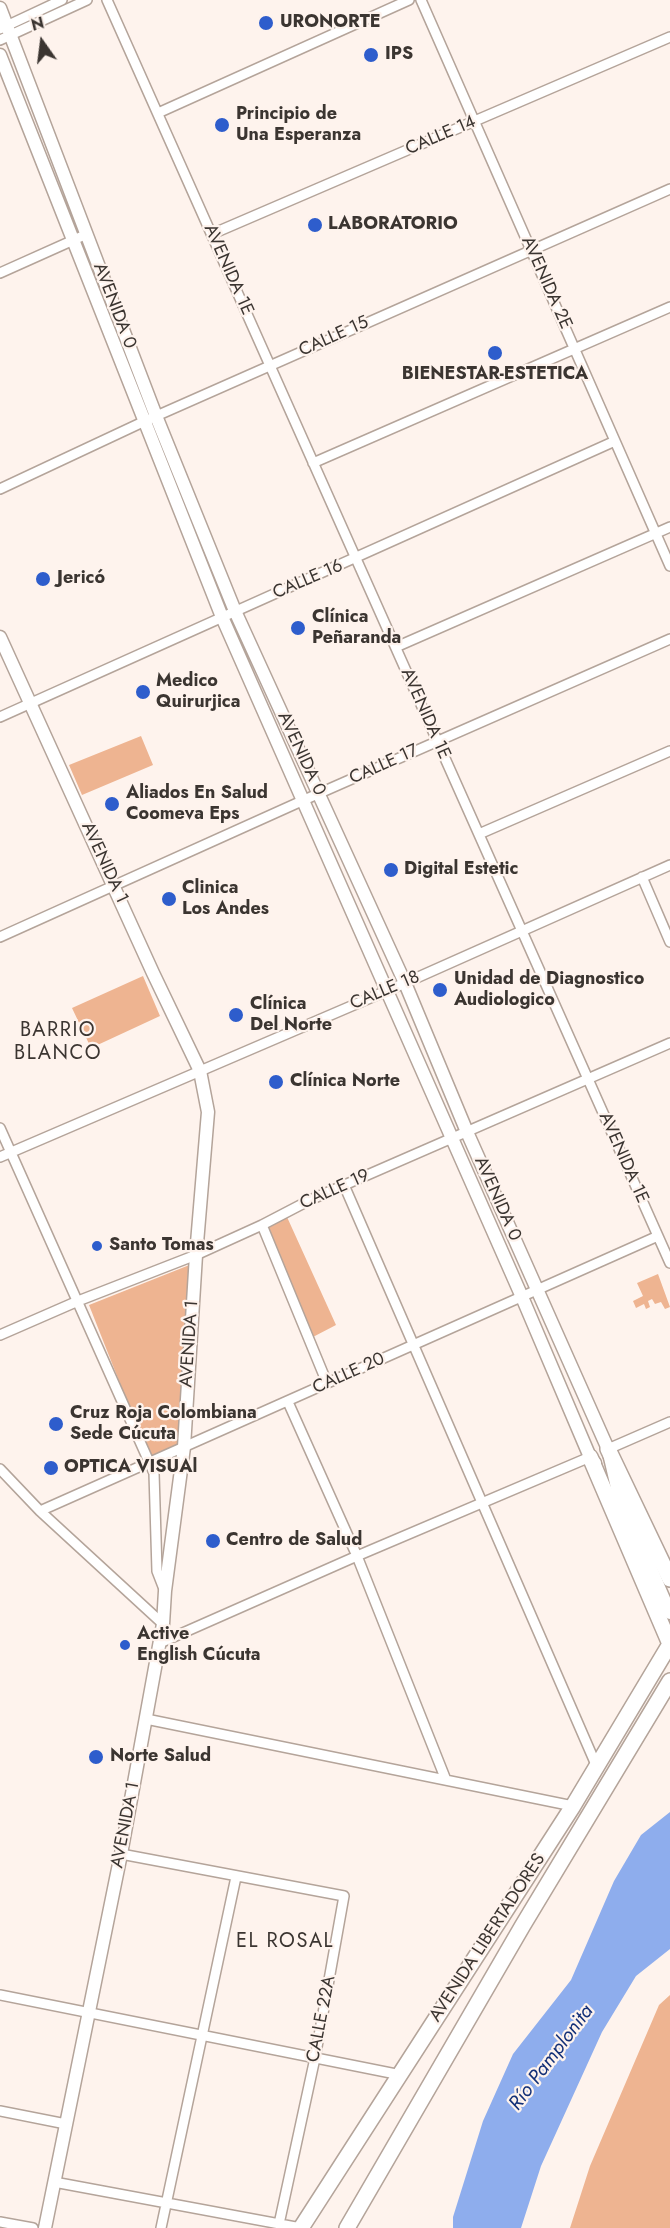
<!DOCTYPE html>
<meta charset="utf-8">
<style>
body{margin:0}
#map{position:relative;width:670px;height:2228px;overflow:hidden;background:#fef3ed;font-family:Jost,sans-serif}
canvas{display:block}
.north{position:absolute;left:12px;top:12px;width:60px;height:60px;-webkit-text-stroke:4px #fef3ed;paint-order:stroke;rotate:346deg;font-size:16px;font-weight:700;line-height:24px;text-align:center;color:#3b3531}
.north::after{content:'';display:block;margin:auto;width:21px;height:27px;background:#3b3531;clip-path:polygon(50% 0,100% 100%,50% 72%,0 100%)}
</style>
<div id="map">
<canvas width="670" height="2228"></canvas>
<div class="north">N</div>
</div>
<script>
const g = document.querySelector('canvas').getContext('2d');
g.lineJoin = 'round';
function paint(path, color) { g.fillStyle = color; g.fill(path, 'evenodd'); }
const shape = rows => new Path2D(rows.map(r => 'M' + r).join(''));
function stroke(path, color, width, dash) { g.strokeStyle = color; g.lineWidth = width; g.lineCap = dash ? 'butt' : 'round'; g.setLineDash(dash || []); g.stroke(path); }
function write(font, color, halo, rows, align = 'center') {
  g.font = font + ' Jost,sans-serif'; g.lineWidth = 4.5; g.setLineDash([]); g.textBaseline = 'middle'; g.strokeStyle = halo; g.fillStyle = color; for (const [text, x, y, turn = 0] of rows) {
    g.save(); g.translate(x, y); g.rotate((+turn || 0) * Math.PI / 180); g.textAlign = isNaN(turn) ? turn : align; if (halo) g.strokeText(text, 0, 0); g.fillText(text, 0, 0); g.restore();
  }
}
const green = shape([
 [141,736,153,765,82,795,69,765],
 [143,976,160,1016,91,1048,72,1008],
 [287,1217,336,1325,311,1338,264,1228],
 [192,1264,178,1446,149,1457,89,1305],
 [658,1274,670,1307,665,1309,661,1302,655,1304,652,1299,648,1301,650,1307,646,1309,644,1304,636,1308,633,1301,643,1296,637,1283],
 [670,1995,670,2228,570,2228,590,2166,659,2005]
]);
const water = shape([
 [670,1812,670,1949,636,1976,602,2032,541,2166,521,2228,453,2228,453,2217,483,2121,513,2054,571,1980,614,1881,641,1835]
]);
const minor = shape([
 [107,0,670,1263],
 [421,0,670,566],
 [0,29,62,0],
 [0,40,87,0],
 [158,113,409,0],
 [212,234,670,37],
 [0,273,87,234],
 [313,463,670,307],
 [0,489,145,421,670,189],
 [396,647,670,527],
 [0,717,615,441],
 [479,834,670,751],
 [642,877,670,942],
 [0,937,304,800,670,639],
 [0,1128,154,1473,157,1571,164,1589],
 [0,1157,405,983,670,865],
 [344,1185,597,1767],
 [262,1225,327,1383],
 [0,1335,78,1301,196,1255,262,1225,310,1200,670,1043],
 [288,1402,357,1556,446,1780],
 [608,1449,670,1422],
 [0,1469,40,1511,163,1624],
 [40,1511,658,1236],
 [160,1643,357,1556,590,1457],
 [146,1719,573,1806],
 [121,1854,344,1896,315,2058,279,2224],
 [0,1995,401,2075],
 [0,2111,66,2124],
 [54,2182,301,2228],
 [0,2222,33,2228],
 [161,2228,236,1877]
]);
const tertiary = shape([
 [0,8,156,416,235,611,405,983,467,1132,608,1449,618,1492,670,1613],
 [0,55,222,617,522,1297,590,1457,595,1463],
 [0,637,153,973,200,1071,208,1112,196,1255,184,1447,165,1591,163,1624,121,1854,45,2228]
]);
const primary = shape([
 [608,1449,670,1579],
 [590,1457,670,1644],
 [301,2228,573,1806,670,1644],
 [347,2228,523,1925,670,1681]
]);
const markers = [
 [266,23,8,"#2e5dcc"],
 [371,55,8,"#2e5dcc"],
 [222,125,8,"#2e5dcc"],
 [315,225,8,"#2e5dcc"],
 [495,353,8,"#2e5dcc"],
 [43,579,8,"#2e5dcc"],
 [298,628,8,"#2e5dcc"],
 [143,692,8,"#2e5dcc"],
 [112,804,8,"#2e5dcc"],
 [391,870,8,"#2e5dcc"],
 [169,899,8,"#2e5dcc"],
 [440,990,8,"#2e5dcc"],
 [236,1015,8,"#2e5dcc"],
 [276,1082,8,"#2e5dcc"],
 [97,1246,6,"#2e5dcc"],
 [56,1424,8,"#2e5dcc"],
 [51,1468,8,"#2e5dcc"],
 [213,1541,8,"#2e5dcc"],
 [125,1645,6,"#2e5dcc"],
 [96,1757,8,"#2e5dcc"]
];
const poiNames = [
 ["URONORTE",280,23],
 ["IPS",385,55],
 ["Principio de",236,115],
 ["Una Esperanza",236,136],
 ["LABORATORIO",328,225],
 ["BIENESTAR-ESTETICA",495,375,"center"],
 ["Jericó",57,579],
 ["Clínica",312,618],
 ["Peñaranda",312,639],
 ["Medico",156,682],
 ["Quirurjica",156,703],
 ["Aliados En Salud",126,794],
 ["Coomeva Eps",126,815],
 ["Digital Estetic",404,870],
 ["Clinica",182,889],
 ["Los Andes",182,910],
 ["Unidad de Diagnostico",454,980],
 ["Audiologico",454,1001],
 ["Clínica",250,1005],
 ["Del Norte",250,1026],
 ["Clínica Norte",290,1082],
 ["Santo Tomas",109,1246],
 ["Cruz Roja Colombiana",70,1414],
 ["Sede Cúcuta",70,1435],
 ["OPTICA VISUAl",64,1468],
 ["Centro de Salud",226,1541],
 ["Active",137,1635],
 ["English Cúcuta",137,1656],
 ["Norte Salud",110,1757]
];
const streetNames = [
 ["CALLE 14",441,136,-23],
 ["AVENIDA 1E",228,270,66],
 ["AVENIDA 2E",546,283,66],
 ["AVENIDA 0",114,306,69],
 ["CALLE 15",334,337,-24],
 ["CALLE 16",308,580,-23],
 ["AVENIDA 1E",425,714,66],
 ["AVENIDA 0",301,754,65],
 ["CALLE 17",384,765,-24],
 ["AVENIDA 1",104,863,65],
 ["CALLE 18",385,991,-23],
 ["AVENIDA 1E",623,1158,66],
 ["CALLE 19",335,1190,-24],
 ["AVENIDA 0",497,1199,66],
 ["AVENIDA 1",190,1344,-86],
 ["CALLE 20",349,1374,-24],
 ["AVENIDA 1",126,1825,-79],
 ["AVENIDA LIBERTADORES",488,1938,-57],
 ["CALLE 22A",322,2019,-79]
];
const neighbourhoodNames = [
 ["BARRIO",58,1031],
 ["BLANCO",58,1054],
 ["EL ROSAL",285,1942]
];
const waterNames = [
 ["Río Pamplonita",552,2058,-53]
];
paint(green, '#eeb491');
paint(water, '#8eaded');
stroke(minor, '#b4a49a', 12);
stroke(tertiary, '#b4a49a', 15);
stroke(primary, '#b4a49a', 18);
stroke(minor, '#fff', 9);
stroke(tertiary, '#fff', 12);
stroke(primary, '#fff', 15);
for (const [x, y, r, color] of markers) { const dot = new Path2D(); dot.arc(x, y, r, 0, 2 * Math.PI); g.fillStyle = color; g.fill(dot); stroke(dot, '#fef3ed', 2); }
write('bold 18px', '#3b3531', '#fef3ed', poiNames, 'left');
write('18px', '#3b3531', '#fef3ed', streetNames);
g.letterSpacing = '1.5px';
write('20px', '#3b3531', '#fef3ed', neighbourhoodNames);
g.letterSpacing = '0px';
write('italic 20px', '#133078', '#fef3ed', waterNames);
</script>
